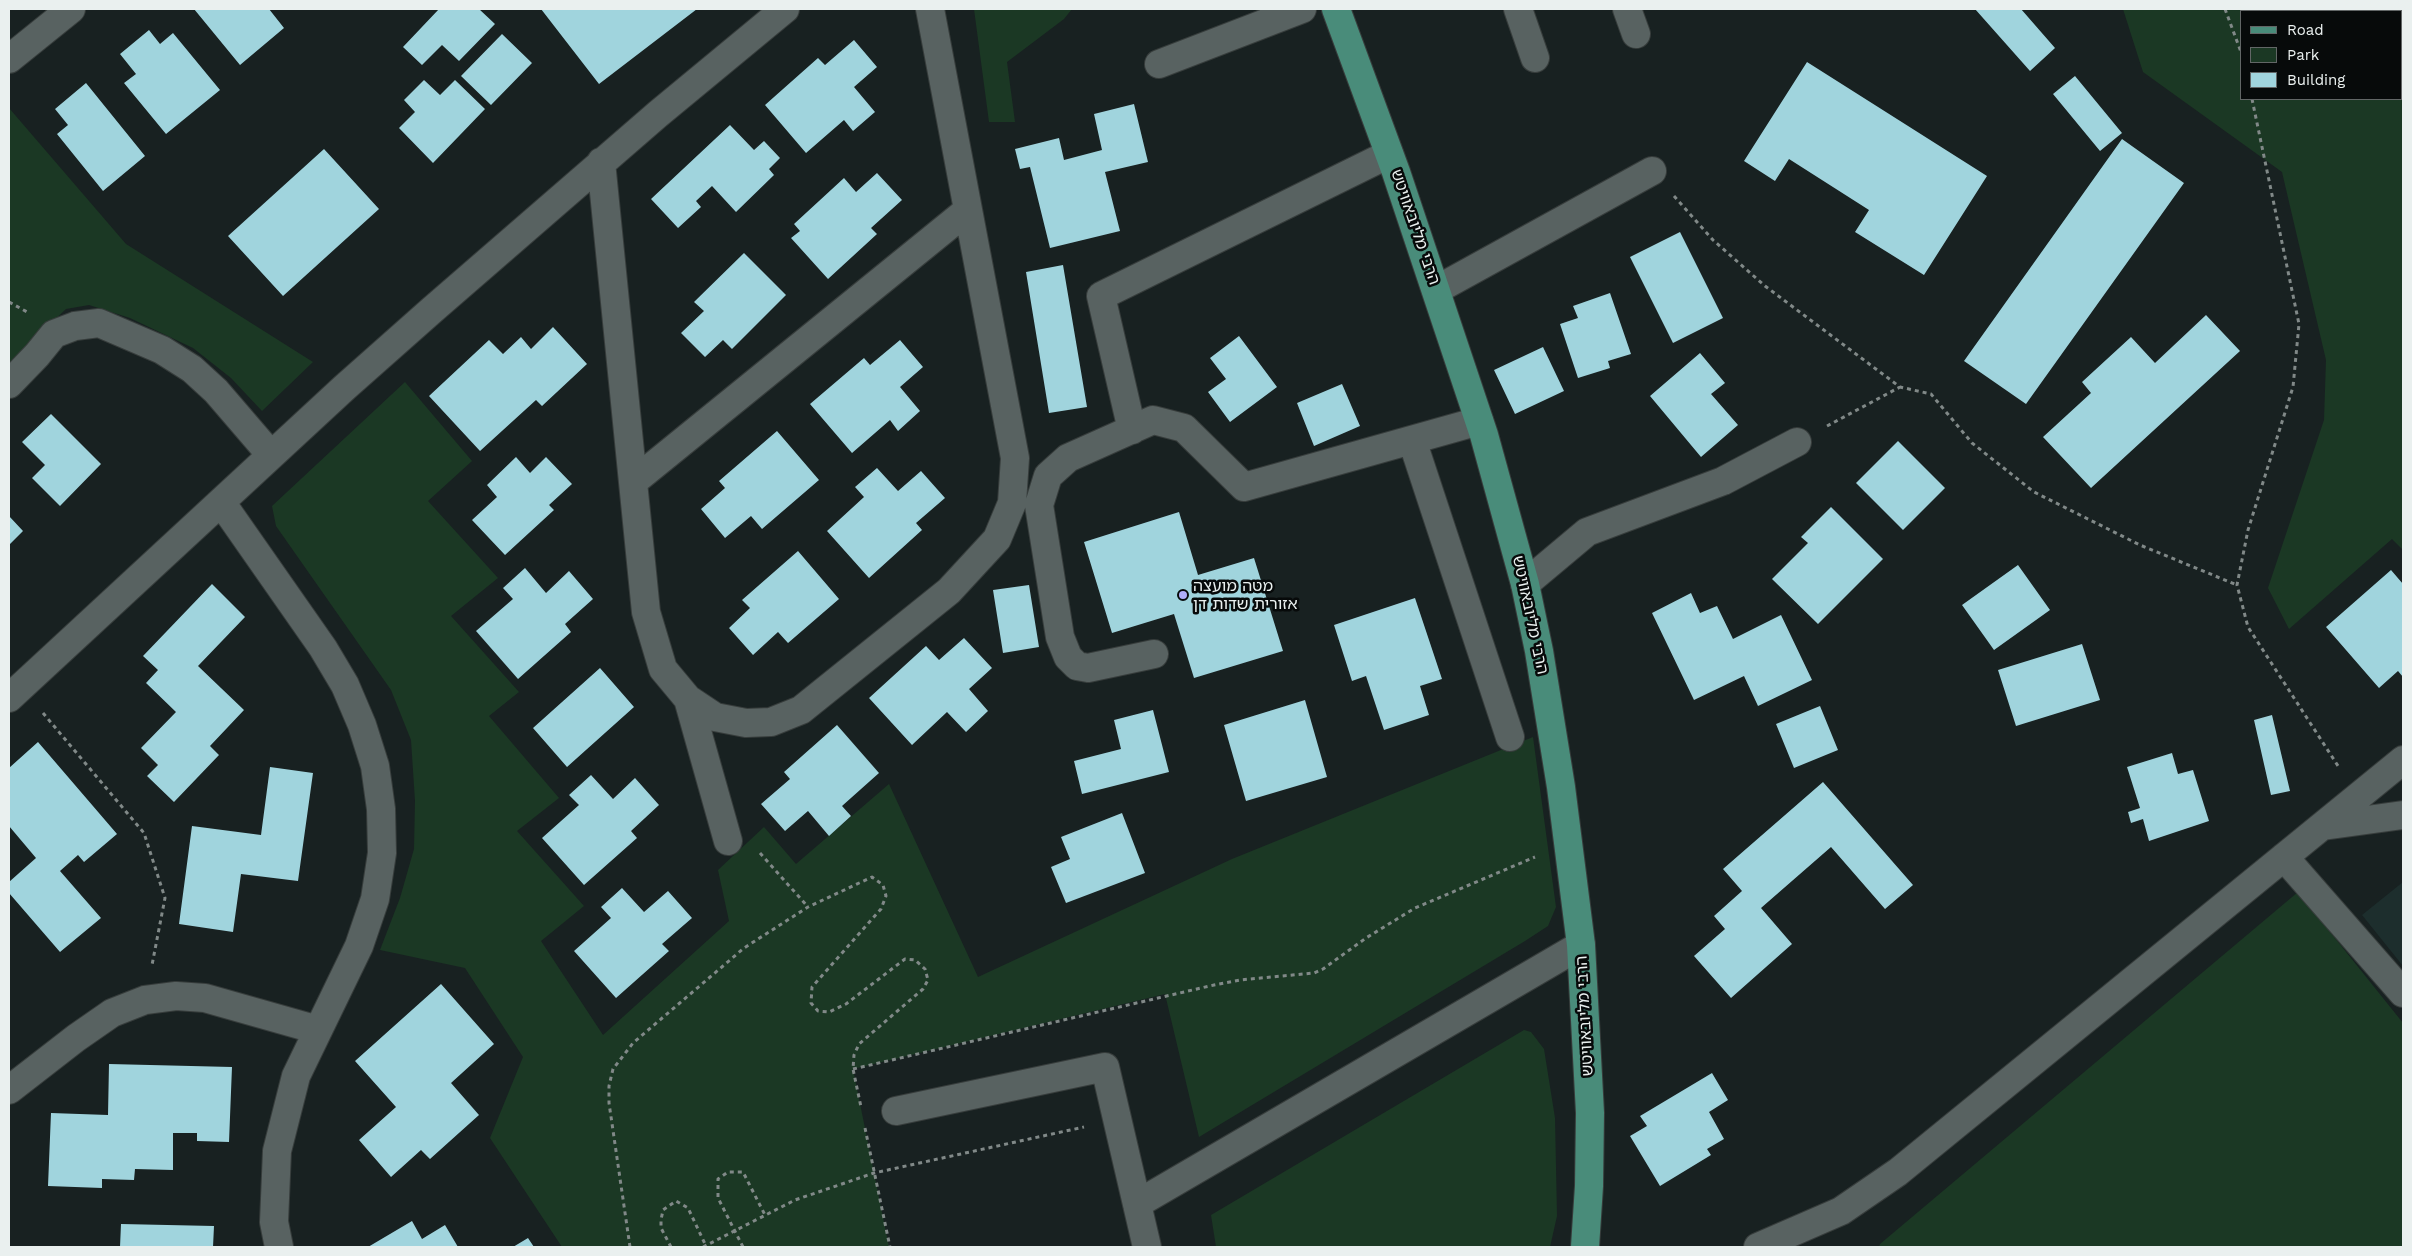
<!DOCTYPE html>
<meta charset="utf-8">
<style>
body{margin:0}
#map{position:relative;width:2412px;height:1256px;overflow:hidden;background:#182121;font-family:"Work Sans",sans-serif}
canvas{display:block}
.frame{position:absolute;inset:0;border:10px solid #eaf0ef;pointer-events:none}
.legend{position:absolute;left:2240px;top:10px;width:162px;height:90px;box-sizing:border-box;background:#070a0a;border:1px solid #626666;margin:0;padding:6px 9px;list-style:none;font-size:15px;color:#eaf0ef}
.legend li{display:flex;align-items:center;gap:10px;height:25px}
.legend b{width:25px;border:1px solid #626666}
</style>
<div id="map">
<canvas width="2412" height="1256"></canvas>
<div class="frame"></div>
<ul class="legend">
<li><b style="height:6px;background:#498c7a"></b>Road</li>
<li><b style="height:14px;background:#1b3824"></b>Park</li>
<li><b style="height:14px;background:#a0d4dd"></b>Building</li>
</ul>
</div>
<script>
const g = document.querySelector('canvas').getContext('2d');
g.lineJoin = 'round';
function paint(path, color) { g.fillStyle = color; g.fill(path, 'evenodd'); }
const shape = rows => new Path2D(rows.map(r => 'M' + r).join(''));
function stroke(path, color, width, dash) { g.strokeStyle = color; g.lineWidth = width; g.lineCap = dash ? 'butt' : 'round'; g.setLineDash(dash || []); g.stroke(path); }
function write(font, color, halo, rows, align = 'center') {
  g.font = font + ' "Work Sans","Noto Sans Hebrew",sans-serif'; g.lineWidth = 5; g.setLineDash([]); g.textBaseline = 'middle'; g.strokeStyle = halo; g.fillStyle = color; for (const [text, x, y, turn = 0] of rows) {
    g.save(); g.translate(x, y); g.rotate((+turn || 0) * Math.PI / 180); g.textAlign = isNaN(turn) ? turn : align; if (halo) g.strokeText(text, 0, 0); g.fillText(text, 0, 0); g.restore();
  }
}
const built = shape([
 [2403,882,2403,966,2362,915]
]);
const green = shape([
 [974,9,1072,9,1064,19,1007,62,1015,122,989,122],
 [2123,9,2403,9,2403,550,2392,539,2289,629,2268,588,2324,420,2326,360,2282,172,2143,72],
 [2401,11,2401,99,2241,99,2241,11],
 [9,108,126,244,313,362,262,411,231,378,193,348,130,318,89,305,66,309,9,363],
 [405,382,472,461,428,501,498,578,451,616,519,692,489,716,559,798,517,831,584,906,541,941,603,1035,729,921,718,870,764,827,796,864,889,784,978,977,1232,859,1533,737,1556,907,1548,926,1525,941,1199,1137,1165,994,853,1069,889,1247,562,1247,490,1138,523,1057,465,968,380,950,400,898,414,849,415,801,411,740,391,690,276,526,272,506],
 [2298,892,2403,1023,2403,1247,1879,1247,1880,1244],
 [1524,1030,1531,1032,1544,1049,1555,1118,1557,1216,1550,1247,1216,1247,1211,1215]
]);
const building = shape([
 [194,9,269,9,284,28,240,65],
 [439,9,479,9,495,24,459,61,442,45,422,65,403,47],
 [541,9,697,9,599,84],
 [1975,9,2021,9,2055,48,2030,71],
 [149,30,160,44,173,33,220,90,166,134,124,83,136,74,120,54],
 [502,34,532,63,491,105,461,76],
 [854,40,877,67,854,87,875,112,853,131,844,120,806,153,765,105,818,58,825,65],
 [1807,62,1987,176,1924,275,1855,232,1869,210,1789,159,1775,181,1744,161],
 [2075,76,2122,133,2100,151,2053,94],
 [424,80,440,95,455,80,485,109,433,163,399,128,415,112,404,100],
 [86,83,145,156,103,191,57,134,68,125,55,109],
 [1134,104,1148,162,1105,172,1120,231,1050,248,1030,167,1020,169,1015,149,1059,138,1064,160,1102,150,1094,114],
 [730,125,754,150,764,141,780,158,769,169,774,175,736,212,712,186,696,201,701,207,678,228,651,199],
 [2122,139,2184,183,2026,404,1964,361],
 [324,149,379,209,283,296,228,236],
 [877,173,902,200,871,228,877,234,828,279,791,238,800,231,794,224,844,178,856,192],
 [1680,232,1723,318,1673,343,1630,257],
 [744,253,786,295,732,349,723,340,705,357,681,333,704,311,694,302],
 [1063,265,1087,407,1049,413,1026,272],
 [1610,293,1631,354,1608,361,1610,368,1578,378,1560,324,1578,318,1573,306],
 [2206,315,2240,351,2091,488,2043,437,2091,393,2082,382,2131,337,2155,363],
 [553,327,587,364,542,406,536,400,480,451,429,396,489,340,503,354,521,337,531,349],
 [1239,336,1277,387,1230,422,1208,392,1226,379,1210,358],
 [900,340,923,367,900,387,920,411,898,431,890,420,852,453,810,404,864,358,870,365],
 [1543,347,1564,391,1515,414,1494,370],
 [1700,353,1725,383,1711,394,1738,425,1701,457,1650,396],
 [1342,384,1360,426,1314,446,1297,403],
 [51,414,101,464,60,506,32,478,45,465,22,442],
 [777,431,819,480,762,529,751,516,725,538,701,509,725,488,719,481],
 [1898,441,1945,488,1903,530,1856,483],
 [516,457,530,473,546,457,572,484,549,505,554,510,505,555,472,520,497,497,487,485],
 [877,468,898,491,921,471,945,498,916,523,922,530,869,578,827,531,864,497,855,487],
 [1831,507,1883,559,1818,624,1772,579,1808,543,1801,537],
 [1179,512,1198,575,1254,558,1283,651,1194,678,1174,614,1112,633,1084,542],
 [9,516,23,531,9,545],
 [798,551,839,599,788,643,778,632,753,655,729,628,750,608,742,600],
 [2018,565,2050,610,1994,650,1962,605],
 [525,568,546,593,569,571,593,599,565,624,571,632,518,679,476,631,513,599,503,588],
 [2391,570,2403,584,2403,677,2398,671,2379,688,2326,627],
 [212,584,245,617,198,666,244,710,210,746,219,755,174,802,147,776,158,765,141,748,176,712,146,683,158,670,143,656],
 [1029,585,1039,647,1003,653,993,590],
 [1691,593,1700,613,1717,606,1733,639,1781,615,1812,680,1758,706,1744,676,1694,700,1652,613],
 [1415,598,1442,679,1420,686,1429,715,1384,730,1366,676,1352,681,1334,625],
 [964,638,992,668,969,689,988,711,966,732,947,712,912,745,869,698,926,646,939,660],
 [2082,644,2100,700,2016,726,1998,670],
 [600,668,634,707,567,767,533,728],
 [1305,700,1327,777,1246,801,1224,725],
 [1820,706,1838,750,1794,768,1776,724],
 [1153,710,1169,772,1082,794,1074,761,1121,749,1114,720],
 [2272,715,2290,791,2271,795,2254,720],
 [837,725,879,773,842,806,851,816,829,836,808,811,785,831,761,804,790,779,784,772],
 [38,742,117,834,84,862,78,855,60,871,101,918,60,952,9,893,9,882,36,858,9,826,9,768],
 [2172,753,2178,774,2193,770,2209,821,2149,841,2143,819,2131,823,2128,812,2140,808,2127,767],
 [270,767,313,773,298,881,241,874,233,932,179,924,192,826,261,835],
 [591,775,613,799,635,778,659,805,631,831,637,838,584,885,542,838,579,805,569,795],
 [1823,782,1913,885,1885,909,1831,847,1761,908,1792,944,1731,998,1694,956,1725,929,1714,916,1742,891,1723,869],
 [1122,813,1145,873,1066,903,1051,867,1070,859,1061,837],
 [622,888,644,912,668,891,692,918,662,944,669,951,616,998,574,951,611,918,601,907],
 [441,984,494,1044,451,1083,479,1115,430,1159,421,1150,391,1177,359,1140,396,1107,355,1061],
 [109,1064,232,1067,229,1142,197,1141,197,1133,173,1133,173,1170,135,1169,134,1180,102,1179,102,1188,48,1186,51,1113,108,1115],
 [1712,1073,1728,1100,1709,1112,1724,1139,1707,1149,1711,1155,1660,1186,1630,1136,1647,1126,1640,1116],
 [412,1221,422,1239,445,1225,458,1247,368,1247],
 [121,1224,214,1226,213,1247,120,1247],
 [528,1238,534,1247,513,1247]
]);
const path = shape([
 [2225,9,2241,52],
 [2327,9,2332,11],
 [2401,33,2403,33],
 [2252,99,2299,324,2293,387,2248,530,2237,585,2248,627,2340,769],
 [1674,196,1713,240,1765,286,1900,387,1931,394,1972,443,2034,492,2140,545,2237,585],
 [9,302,29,313],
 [1827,426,1900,387],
 [43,713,144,833,165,898,152,965],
 [760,853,808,907],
 [853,1069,1214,985,1240,980,1314,973,1323,969,1366,938,1415,908,1535,857],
 [865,1128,890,1247],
 [630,1247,609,1103,609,1086,613,1069,633,1043,744,948,808,907,872,877,883,885,886,896,881,909,812,987,811,1003,818,1011,829,1012,846,1004,905,959,915,960,925,969,928,980,923,989,859,1044,854,1055,853,1069,861,1107],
 [671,1247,661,1228,661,1220,663,1210,676,1201,688,1208,706,1246],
 [703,1247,795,1200,874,1173,1084,1127],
 [743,1247,718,1198,718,1179,728,1172,743,1172,765,1215]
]);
const minor = shape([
 [1518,9,1535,58],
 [1627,9,1636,34],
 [9,59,71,9],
 [1159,64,1302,9],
 [601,162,646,612,663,669,688,699,715,717,746,723,771,722,801,710,949,591,997,539,1012,503,1015,458,930,9],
 [1436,290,1652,171],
 [9,384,37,355,54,334,75,326,99,323,162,350,192,369,216,391,271,455],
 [1132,430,1101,296,1389,154],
 [1412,440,1510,737],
 [633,482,968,210],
 [221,502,323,648,345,685,362,725,375,766,381,809,382,853,375,899,359,946,296,1076,277,1151,274,1222,279,1247],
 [1525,584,1587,532,1723,481,1797,442],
 [1154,654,1088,668,1077,666,1068,657,1060,637,1039,505,1048,476,1068,458,1153,420,1184,428,1244,487,1479,421],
 [9,698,344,388,432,310,658,114,785,9],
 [688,699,728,841],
 [2323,826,2403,815],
 [2284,857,2403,993],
 [9,1090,76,1038,112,1013,145,1000,176,996,205,998,318,1030],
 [896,1111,1105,1067,1147,1247],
 [1137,1204,1581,945],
 [1758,1247,1841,1211,1898,1172,2403,760]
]);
const major = shape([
 [1336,9,1396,172,1484,435,1525,584,1539,651,1561,787,1581,945,1590,1113,1589,1186,1585,1247]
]);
const markers = [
 [1183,595,5,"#b0aefa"]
];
const streetNames = [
 ["הרבי מליובאוויטש",1415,227,71],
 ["הרבי מליובאוויטש",1530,615,78],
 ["הרבי מליובאוויטש",1585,1016,-93]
];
const poiNames = [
 ["מטה מועצה",1193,586],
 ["אזורית שדות דן",1193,604]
];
paint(built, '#1d2e2d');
paint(green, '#1b3824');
paint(building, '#a0d4dd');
stroke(minor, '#373d3c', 30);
stroke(major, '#373d3c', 30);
stroke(path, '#818988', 3, [4, 4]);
stroke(minor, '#586261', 28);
stroke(major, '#498c7a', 28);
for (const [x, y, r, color] of markers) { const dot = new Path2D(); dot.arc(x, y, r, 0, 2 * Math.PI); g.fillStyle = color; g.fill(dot); stroke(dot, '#070a0a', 2); }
write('16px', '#eaf0ef', '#070a0a', streetNames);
write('16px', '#eaf0ef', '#070a0a', poiNames, 'left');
</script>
